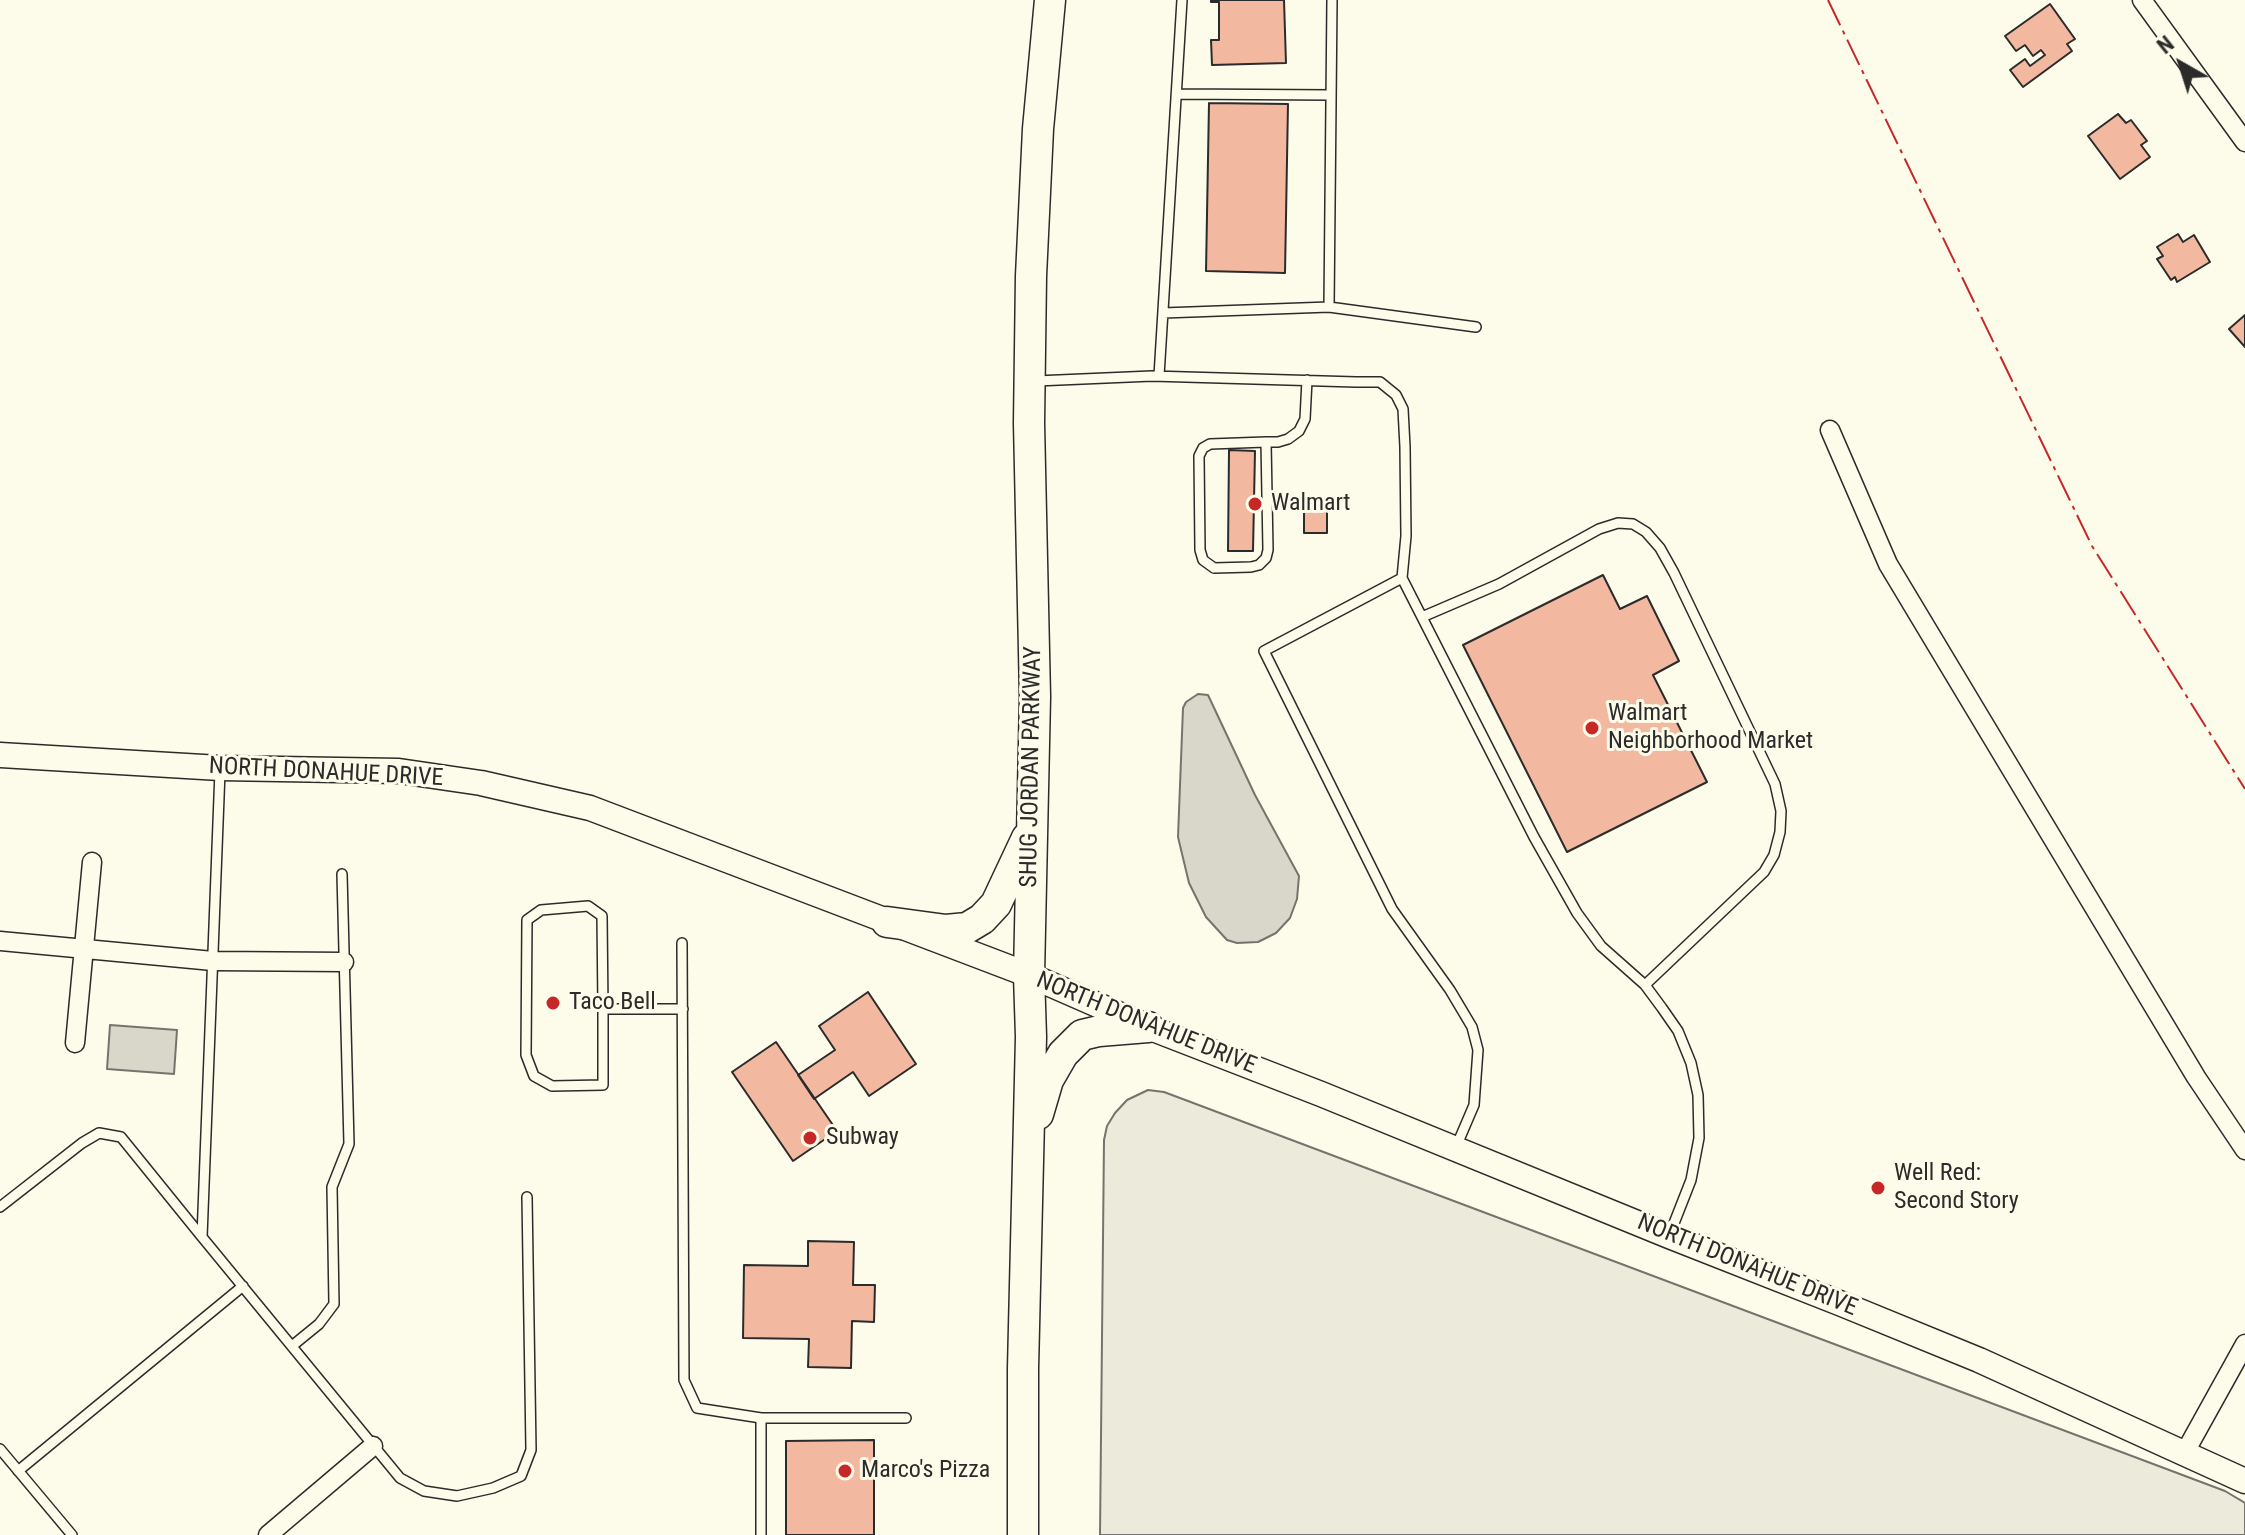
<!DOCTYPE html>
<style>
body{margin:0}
#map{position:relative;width:2245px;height:1535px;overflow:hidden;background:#fdfbea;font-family:"Roboto Condensed",sans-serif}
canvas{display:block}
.north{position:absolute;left:2141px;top:24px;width:80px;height:80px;-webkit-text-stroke:6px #fdfbea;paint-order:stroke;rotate:321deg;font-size:22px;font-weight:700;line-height:32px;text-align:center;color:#2b2b2b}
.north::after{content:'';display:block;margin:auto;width:28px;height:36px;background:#2b2b2b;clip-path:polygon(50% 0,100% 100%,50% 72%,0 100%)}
</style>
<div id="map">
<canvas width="2245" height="1535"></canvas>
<div class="north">N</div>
</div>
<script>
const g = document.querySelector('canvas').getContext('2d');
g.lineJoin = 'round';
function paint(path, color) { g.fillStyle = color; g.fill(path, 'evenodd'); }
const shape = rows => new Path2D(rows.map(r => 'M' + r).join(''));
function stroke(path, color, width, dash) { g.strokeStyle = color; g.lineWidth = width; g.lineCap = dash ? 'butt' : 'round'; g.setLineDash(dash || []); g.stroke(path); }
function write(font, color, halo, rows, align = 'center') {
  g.font = font + ' "Roboto Condensed",sans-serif'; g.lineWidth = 6; g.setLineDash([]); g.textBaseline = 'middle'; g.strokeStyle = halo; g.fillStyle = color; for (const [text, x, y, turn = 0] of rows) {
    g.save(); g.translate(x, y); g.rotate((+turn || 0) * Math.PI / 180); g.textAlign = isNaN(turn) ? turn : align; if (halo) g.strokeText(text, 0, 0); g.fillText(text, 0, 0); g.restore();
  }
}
const green = shape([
 [1148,1090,1164,1092,2225,1491,2245,1503,2245,1535,1100,1535,1104,1140,1107,1126,1115,1113,1127,1100,1148,1090]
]);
const water = shape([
 [1198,694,1208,695,1255,795,1299,876,1297,899,1290,918,1276,933,1258,942,1237,943,1227,940,1206,917,1189,883,1178,837,1183,708,1186,702,1198,694],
 [110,1025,177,1030,174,1074,107,1069,110,1025]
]);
const building = shape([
 [1211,0,1284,0,1286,63,1212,65,1211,40,1219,40,1219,2,1211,2,1211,0],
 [2050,4,2075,39,2067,44,2072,51,2023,87,2010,70,2025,59,2030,66,2045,55,2041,50,2033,56,2025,45,2016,51,2005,36,2050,4],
 [1209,103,1288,104,1285,273,1206,271,1209,103],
 [2118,114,2126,123,2131,120,2147,141,2141,145,2150,157,2120,179,2088,136,2118,114],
 [2178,234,2183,242,2194,235,2210,262,2177,282,2175,277,2171,280,2157,259,2163,256,2157,247,2178,234],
 [2245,315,2245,347,2229,329,2245,315],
 [1229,450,1255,451,1253,551,1228,551,1229,450],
 [1304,504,1327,504,1327,533,1304,533,1304,504],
 [1603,575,1620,609,1647,596,1679,661,1653,675,1707,782,1567,852,1463,645,1603,575],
 [868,992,916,1064,869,1096,853,1072,814,1099,798,1075,835,1050,819,1026,868,992],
 [776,1042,837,1131,793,1161,732,1072,776,1042],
 [808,1241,854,1242,853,1285,875,1285,874,1322,852,1321,851,1368,808,1367,809,1339,743,1338,744,1265,808,1266,808,1241],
 [874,1440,874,1535,786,1535,786,1441,874,1440]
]);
const service = shape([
 [1177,94,1331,95],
 [1329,307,1332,0],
 [1163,313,1329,307,1476,327],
 [1159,376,1182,0],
 [1036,381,1152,376,1356,382,1380,382,1396,395,1403,409,1405,447,1406,536,1402,578,1534,837,1577,913,1601,946,1645,985,1662,1008,1678,1031,1691,1063,1698,1095,1699,1138,1691,1180,1669,1236],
 [1266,442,1268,550,1266,558,1259,565,1251,567,1214,568,1203,560,1200,550,1199,456,1203,448,1210,444,1266,442,1278,442,1288,439,1299,431,1305,419,1307,380],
 [1402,578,1264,651,1392,909,1450,990,1472,1027,1478,1050,1474,1105,1456,1147],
 [1422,617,1499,584,1599,529,1618,523,1633,524,1646,532,1660,548,1674,573,1775,784,1781,811,1780,832,1774,855,1764,872,1645,985],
 [220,771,202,1237,400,1478,424,1491,457,1496,493,1488,521,1476,531,1450,527,1197],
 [682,943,684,1380,697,1408,761,1418,906,1418],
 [603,1009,603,1085,552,1086,534,1076,526,1055,527,920,541,910,588,906,602,916,603,1009,683,1009],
 [0,1207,82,1143,99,1133,121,1137,202,1237],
 [292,1346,319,1324,334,1304,332,1187,349,1144,342,874],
 [0,1449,72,1535],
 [18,1471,243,1286],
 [761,1535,761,1418]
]);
const minor = shape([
 [2142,0,2245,142],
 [1830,430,1888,564,2196,1077,2245,1150],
 [0,941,213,961,344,962],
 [75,1043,92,862],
 [2184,1454,2245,1344],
 [268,1535,373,1446]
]);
const tertiary = shape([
 [0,755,220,768,399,771,481,783,590,808,1029,975,1148,1027,1321,1094,1669,1236,1842,1304,1979,1360,2245,1481]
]);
const primary = shape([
 [887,922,946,930,967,928,982,919,996,904,1027,838],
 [1038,1114,1048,1080,1063,1054,1082,1035,1099,1031,1148,1027],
 [1023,1535,1023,1368,1031,1037,1029,975,1035,697,1029,423,1031,276,1038,129,1050,0]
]);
const power = shape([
 [1828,0,2092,546,2245,789]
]);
const markers = [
 [1255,504,8,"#c62828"],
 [1592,728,8,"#c62828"],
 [553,1003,8,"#c62828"],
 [810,1138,8,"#c62828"],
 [1878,1188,8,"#c62828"],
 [845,1471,8,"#c62828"]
];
const poiNames = [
 ["Walmart",1271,504],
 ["Walmart",1608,714],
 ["Neighborhood Market",1608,742],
 ["Taco Bell",569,1003],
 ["Subway",826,1138],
 ["Well Red:",1894,1174],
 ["Second Story",1894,1202],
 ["Marco's Pizza",861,1471]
];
const streetNames = [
 ["SHUG JORDAN PARKWAY",1032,767,-89],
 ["NORTH DONAHUE DRIVE",326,773,3],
 ["NORTH DONAHUE DRIVE",1146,1024,22],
 ["NORTH DONAHUE DRIVE",1747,1266,22]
];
paint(green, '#ecebdb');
stroke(green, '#74746e', 2);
paint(water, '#d8d7c9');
stroke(water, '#74746e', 2);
paint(building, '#f2b8a0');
stroke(building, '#2b2b2b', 2);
stroke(service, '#2b2b2b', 12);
stroke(minor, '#2b2b2b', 21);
stroke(tertiary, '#2b2b2b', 27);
stroke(primary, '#2b2b2b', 33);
stroke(service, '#fdfbea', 9);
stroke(minor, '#fdfbea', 18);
stroke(tertiary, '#fdfbea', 24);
stroke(primary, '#fdfbea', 30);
stroke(power, '#c62828', 2, [28, 6, 4, 6]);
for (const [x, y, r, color] of markers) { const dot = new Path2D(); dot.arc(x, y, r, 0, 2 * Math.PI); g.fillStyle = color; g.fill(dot); stroke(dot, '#fdfbea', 3); }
write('24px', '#2b2b2b', '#fdfbea', poiNames, 'left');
write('24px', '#2b2b2b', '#fdfbea', streetNames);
</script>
